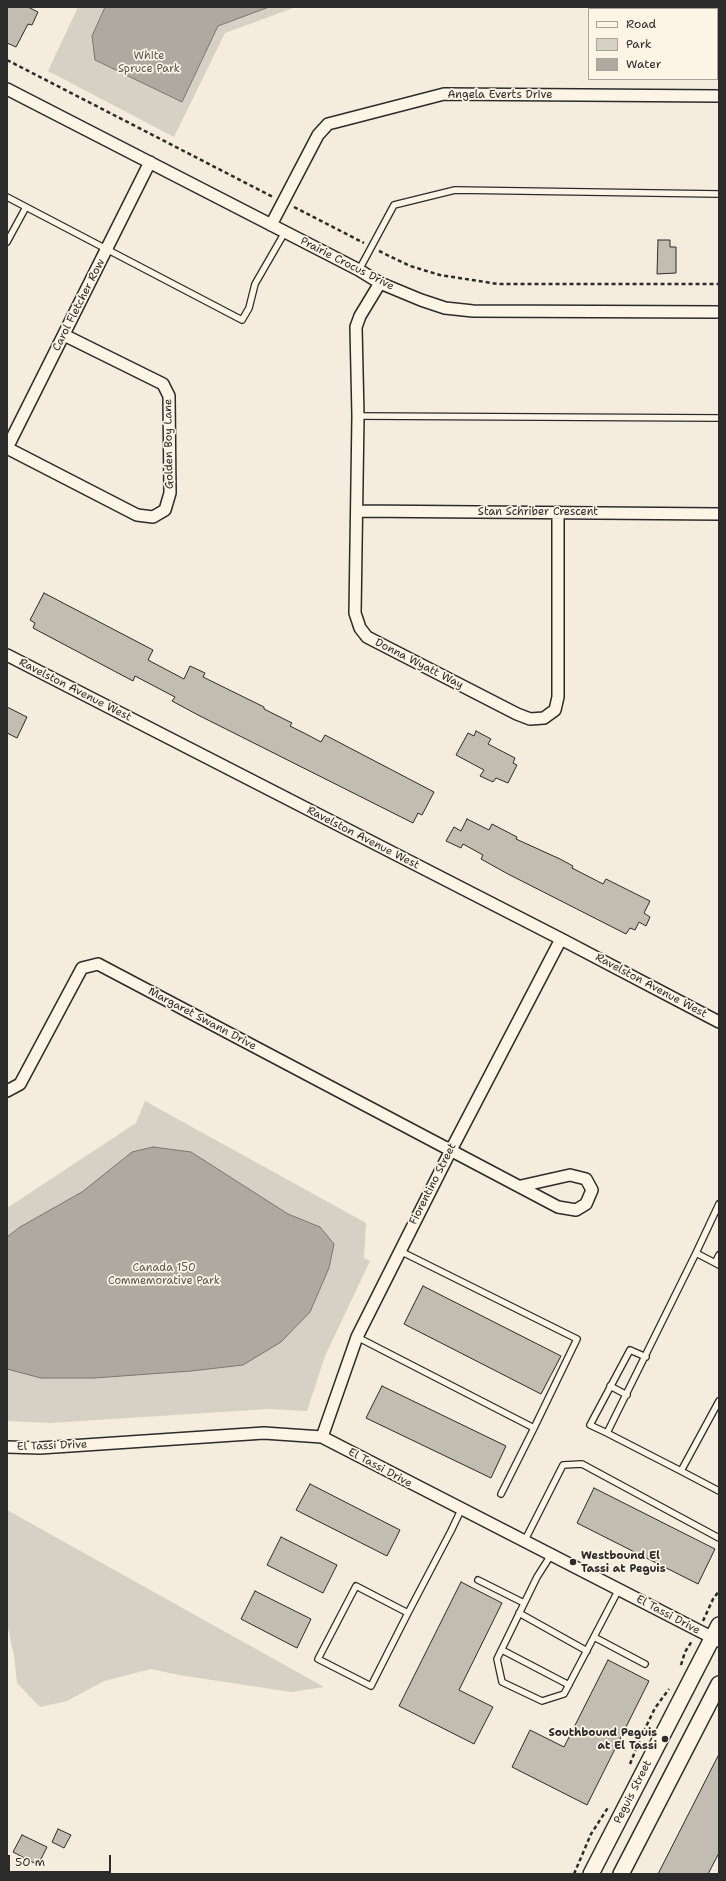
<!DOCTYPE html>
<style>
body{margin:0}
#map{position:relative;width:726px;height:1881px;overflow:hidden;background:#f4edde;font-family:"Shantell Sans",sans-serif}
canvas{display:block}
.frame{position:absolute;inset:0;border:8px solid #2b2b2b;pointer-events:none}
.legend{position:absolute;left:588px;top:8px;width:130px;height:72px;box-sizing:border-box;background:#fcf5e5;border:1px solid #a8a49b;margin:0;padding:5px 7px;list-style:none;font-size:12px;color:#2b2b2b}
.legend li{display:flex;align-items:center;gap:8px;height:20px}
.legend b{width:20px;border:1px solid #a8a49b}
.scale{position:absolute;left:8px;top:1855px;width:103px;height:18px;box-sizing:border-box;border:2px solid #2b2b2b;border-top:0;padding-left:5px;font-size:12px;line-height:14px;white-space:nowrap;color:#2b2b2b;-webkit-text-stroke:3px #fcf5e5;paint-order:stroke}
</style>
<div id="map">
<canvas width="726" height="1881"></canvas>
<div class="frame"></div>
<ul class="legend">
<li><b style="height:5px;background:#fcf5e5"></b>Road</li>
<li><b style="height:11px;background:#d6d1c4"></b>Park</li>
<li><b style="height:11px;background:#afaaa0"></b>Water</li>
</ul>
<div class="scale">50 m</div>
</div>
<script>
const g = document.querySelector('canvas').getContext('2d');
g.lineJoin = 'round';
function paint(path, color) { g.fillStyle = color; g.fill(path, 'evenodd'); }
const shape = rows => new Path2D(rows.map(r => 'M' + r).join(''));
function stroke(path, color, width, dash) { g.strokeStyle = color; g.lineWidth = width; g.lineCap = dash ? 'butt' : 'round'; g.setLineDash(dash || []); g.stroke(path); }
function write(font, color, halo, rows, align = 'center') {
  g.font = font + ' "Shantell Sans",sans-serif'; g.lineWidth = 3.5; g.setLineDash([]); g.textBaseline = 'middle'; g.strokeStyle = halo; g.fillStyle = color; for (const [text, x, y, turn = 0] of rows) {
    g.save(); g.translate(x, y); g.rotate((+turn || 0) * Math.PI / 180); g.textAlign = isNaN(turn) ? turn : align; if (halo) g.strokeText(text, 0, 0); g.fillText(text, 0, 0); g.restore();
  }
}
const green = shape([
 [78,7,296,7,225,33,174,137,48,71],
 [145,1101,366,1223,364,1258,370,1261,325,1356,307,1411,268,1409,50,1423,7,1421,7,1208,136,1123],
 [7,1510,324,1687,291,1692,179,1675,151,1669,104,1681,67,1701,40,1707,17,1683,14,1656,7,1624]
]);
const water = shape([
 [105,7,269,7,218,26,182,102,95,60,92,36,105,7],
 [153,1147,191,1152,288,1214,320,1227,334,1244,329,1268,310,1312,281,1342,243,1365,191,1371,94,1378,41,1378,7,1369,7,1237,20,1227,82,1192,132,1152,153,1147]
]);
const building = shape([
 [7,7,28,7,38,12,32,25,28,24,16,47,7,43,7,7],
 [658,240,670,240,670,247,676,247,676,273,657,274,658,240],
 [44,593,153,650,148,660,184,679,190,666,205,673,203,677,264,707,264,709,292,723,290,726,306,734,321,742,325,735,434,792,422,815,418,813,413,823,198,715,172,701,175,697,135,676,133,681,33,628,35,623,30,620,44,593],
 [7,707,27,717,17,738,7,733,7,707],
 [476,731,491,739,488,744,515,758,513,763,517,765,508,783,496,778,493,782,480,776,484,770,456,755,468,733,474,736,476,731],
 [467,819,489,830,492,824,517,837,516,839,560,859,573,866,572,868,603,884,606,879,650,901,644,913,650,917,646,926,639,922,635,930,630,928,626,934,508,874,481,859,483,855,463,844,461,848,446,841,454,827,461,831,467,819],
 [423,1286,561,1356,541,1394,404,1324,423,1286],
 [382,1386,506,1446,491,1478,366,1418,382,1386],
 [310,1484,400,1530,387,1556,296,1510,310,1484],
 [594,1488,715,1549,698,1584,577,1523,594,1488],
 [281,1537,337,1565,323,1593,267,1565,281,1537],
 [461,1582,502,1603,459,1690,493,1707,474,1744,399,1706,461,1582],
 [255,1591,311,1619,297,1648,241,1619,255,1591],
 [608,1660,649,1681,587,1805,512,1767,530,1730,564,1747,608,1660],
 [719,1754,719,1853,708,1874,658,1874,719,1754],
 [58,1829,71,1835,64,1848,52,1842,58,1829],
 [22,1835,47,1847,38,1865,13,1852,22,1835]
]);
const path = shape([
 [7,60,273,197],
 [294,207,364,243],
 [379,251,410,266,440,275,498,284,719,284],
 [703,1621,713,1599,719,1591],
 [681,1665,685,1652,692,1641],
 [630,1764,641,1737,655,1708,669,1689],
 [574,1874,591,1834,609,1806]
]);
const lane = shape([
 [7,197,26,207,7,242],
 [26,207,242,320,249,308,255,284,285,232],
 [359,270,394,205,455,190,719,194],
 [358,416,719,418],
 [719,1204,696,1253,719,1265],
 [696,1253,607,1433,681,1471,719,1401],
 [715,1263,719,1255],
 [357,1337,534,1428,577,1339,400,1251],
 [610,1386,627,1395],
 [607,1433,590,1425,630,1350,646,1357],
 [681,1471,719,1491],
 [501,1494,534,1428],
 [525,1540,563,1465,582,1464,719,1538],
 [551,1555,537,1577,497,1659,502,1682,542,1701,564,1694,619,1589],
 [478,1580,524,1603],
 [408,1613,356,1586,318,1659,371,1686,408,1613,451,1531,461,1510],
 [519,1613,587,1651],
 [594,1637,645,1664],
 [502,1650,569,1685]
]);
const street = shape([
 [7,89,359,270,380,283,421,300,445,308,473,311,719,312],
 [271,225,318,135,328,124,444,94,719,96],
 [380,283,360,316,356,327,358,416,355,613,360,628,367,637,517,714,530,719,544,718,555,710,558,697,558,512],
 [7,448,137,515,153,517,165,510,170,493,169,396,163,384,64,335],
 [7,448,150,162],
 [357,511,719,514],
 [7,655,561,939,719,1022],
 [7,1091,20,1084,82,968,98,964,558,1207,576,1210,586,1204,592,1190,586,1179,570,1175,521,1186],
 [322,1437,357,1337,451,1150,561,939],
 [7,1447,40,1448,264,1433,322,1437,719,1641]
]);
const secondary = shape([
 [591,1874,719,1625],
 [621,1874,719,1684]
]);
const markers = [
 [573,1562,4,"#2b2b2b"],
 [665,1739,4,"#2b2b2b"]
];
const parkNames = [
 ["White",149,56],
 ["Spruce Park",149,69],
 ["Canada 150",164,1268],
 ["Commemorative Park",164,1281]
];
const streetNames = [
 ["Angela Everts Drive",500,95],
 ["Prairie Crocus Drive",347,264,27],
 ["Carol Fletcher Row",79,305,-63],
 ["Golden Boy Lane",169,444,-91],
 ["Stan Schriber Crescent",538,512],
 ["Donna Wyatt Way",419,664,27],
 ["Ravelston Avenue West",75,690,27],
 ["Ravelston Avenue West",363,838,27],
 ["Ravelston Avenue West",651,986,28],
 ["Margaret Swann Drive",202,1019,28],
 ["Fiorentino Street",433,1184,-63],
 ["El Tassi Drive",52,1446,-2],
 ["El Tassi Drive",380,1468,28],
 ["El Tassi Drive",668,1615,28],
 ["Peguis Street",633,1792,-63]
];
const poiNames = [
 ["Westbound El",581,1556],
 ["Tassi at Peguis",581,1569],
 ["Southbound Peguis",657,1733,"right"],
 ["at El Tassi",657,1746,"right"]
];
paint(green, '#d6d1c4');
paint(water, '#afaaa0');
stroke(water, '#7a7771', 1);
paint(building, '#c2bdb1');
stroke(building, '#2b2b2b', 1);
stroke(lane, '#2b2b2b', 8);
stroke(street, '#2b2b2b', 14);
stroke(secondary, '#2b2b2b', 18);
stroke(path, '#2b2b2b', 2.5, [4, 3]);
stroke(lane, '#fcf5e5', 5.5);
stroke(street, '#fcf5e5', 11);
stroke(secondary, '#fcf5e5', 15);
for (const [x, y, r, color] of markers) { const dot = new Path2D(); dot.arc(x, y, r, 0, 2 * Math.PI); g.fillStyle = color; g.fill(dot); stroke(dot, '#fcf5e5', 1.5); }
write('11px', '#565451', '#fcf5e5', parkNames);
write('11px', '#2b2b2b', '#fcf5e5', streetNames);
write('bold 11px', '#2b2b2b', '#fcf5e5', poiNames, 'left');
</script>
